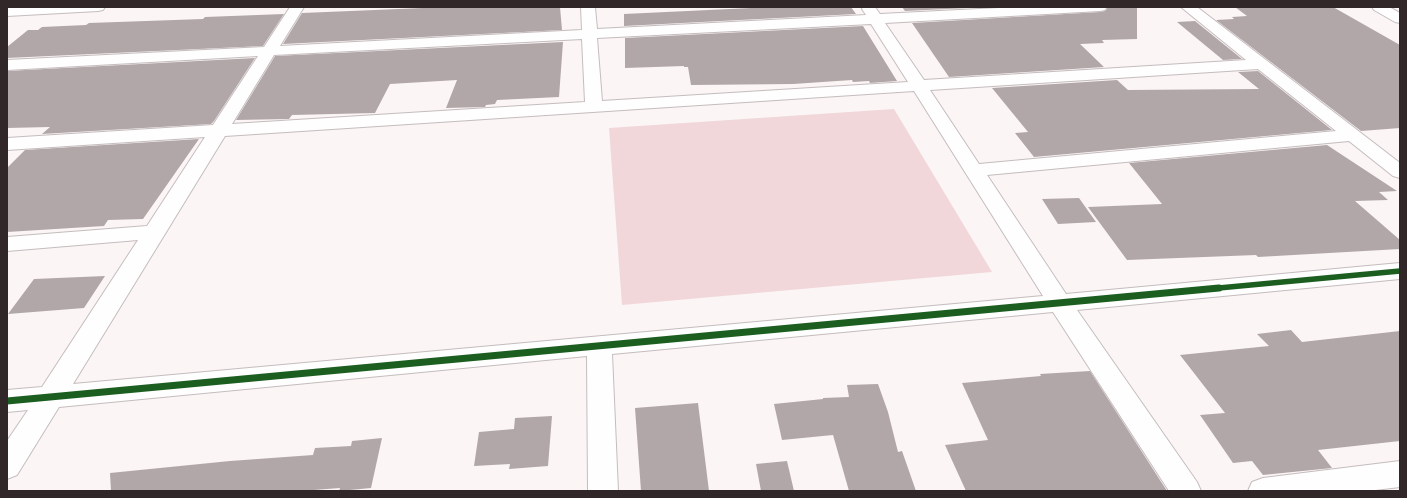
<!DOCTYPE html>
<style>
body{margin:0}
#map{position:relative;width:1407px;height:498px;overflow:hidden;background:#fbf5f6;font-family:"Source Sans 3",sans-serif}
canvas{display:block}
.frame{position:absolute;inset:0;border:8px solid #312628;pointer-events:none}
</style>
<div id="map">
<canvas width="1407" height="498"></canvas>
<div class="frame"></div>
</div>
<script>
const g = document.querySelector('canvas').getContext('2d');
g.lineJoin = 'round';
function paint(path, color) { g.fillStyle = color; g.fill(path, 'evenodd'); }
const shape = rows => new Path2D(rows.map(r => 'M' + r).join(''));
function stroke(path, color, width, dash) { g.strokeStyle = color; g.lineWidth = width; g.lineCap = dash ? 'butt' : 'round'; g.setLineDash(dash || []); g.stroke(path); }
const green = shape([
 [894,109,992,272,622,305,609,128]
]);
const building = shape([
 [447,7,560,7,562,30,283,44,302,13],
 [772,7,851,7,856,14,624,26,624,14],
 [902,7,989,7,905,11],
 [1108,7,1137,7,1137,39,1102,40,1104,43,1080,44,1104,67,949,77,912,23,1100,12,1105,11],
 [1235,7,1333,7,1400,45,1400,128,1361,131,1216,20,1234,19,1232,17,1247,16],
 [284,14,263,46,7,58,7,47,28,30,38,30,42,27,86,25,89,23,203,19,205,17],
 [1195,21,1242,59,1223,60,1177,22],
 [863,26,897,81,870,83,869,81,853,82,852,80,793,84,691,85,688,67,684,67,684,66,625,68,625,38],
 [563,42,559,97,497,100,495,104,486,105,485,107,446,108,457,80,390,84,375,113,292,115,289,119,236,120,275,56],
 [255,58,214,121,211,124,42,134,50,127,7,128,7,71],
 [1258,71,1332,130,1034,157,1015,133,1028,132,992,88,1117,80,1128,90,1259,89,1238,72],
 [199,139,143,219,108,220,104,226,7,232,7,168,25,150],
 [1327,145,1397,191,1379,192,1388,200,1355,201,1400,240,1400,249,1258,257,1256,255,1127,260,1088,207,1162,204,1129,163],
 [1079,198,1096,222,1058,224,1042,199],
 [105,276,84,308,8,314,34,279],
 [1291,330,1302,342,1400,331,1400,441,1318,450,1332,468,1263,475,1252,461,1233,463,1200,415,1225,413,1180,355,1269,346,1257,334],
 [1090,371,1167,491,966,491,945,445,988,440,962,383,1041,376,1040,374],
 [878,384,888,412,898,452,902,451,916,491,849,491,833,435,782,440,774,404,823,399,823,398,849,397,847,385],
 [698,403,709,491,641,491,635,408],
 [552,416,548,466,509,469,510,464,474,466,479,432,514,429,515,418],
 [382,438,371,488,339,491,340,488,301,491,111,491,110,473,230,461,313,455,315,448,351,446,352,441],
 [787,461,794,491,761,491,756,464]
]);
const minor = shape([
 [20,7,105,7,103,10,98,11,7,16,7,8,20,7],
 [290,7,304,7,280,46,582,30,581,7,595,7,597,29,866,15,862,9,863,7,875,7,880,14,1019,7,1107,7,1105,10,1100,11,885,23,924,80,1246,60,1181,7,1197,7,1400,163,1400,178,1393,176,1349,141,987,175,1066,294,1400,263,1400,279,1077,310,1197,482,1201,491,1169,491,1053,312,612,354,618,491,588,491,587,356,59,407,17,475,7,479,7,441,28,410,7,412,7,390,42,387,138,240,7,251,7,237,147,226,205,137,7,150,7,138,213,125,258,56,7,70,7,60,264,47,290,7],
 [871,24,908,82,602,101,597,38,871,24],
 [582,39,585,102,232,124,274,55,582,39],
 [1258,69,1336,131,979,164,930,90,1258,69],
 [914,91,1043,296,73,384,225,136,914,91],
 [1372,7,1389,7,1400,13,1400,23,1395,22,1374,10,1372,7],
 [1400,461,1400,487,1367,491,1248,491,1252,482,1263,478,1400,461]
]);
const cyclewayFar1 = shape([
 [1208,289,1400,271]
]);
const cycleway = shape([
 [7,401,1219,288]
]);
paint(green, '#f1d7da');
paint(building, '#b1a7a8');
stroke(minor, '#c5bcbd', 2);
paint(minor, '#fefefe');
stroke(cyclewayFar1, '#1b5e20', 5.5);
stroke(cycleway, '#1b5e20', 7);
</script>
